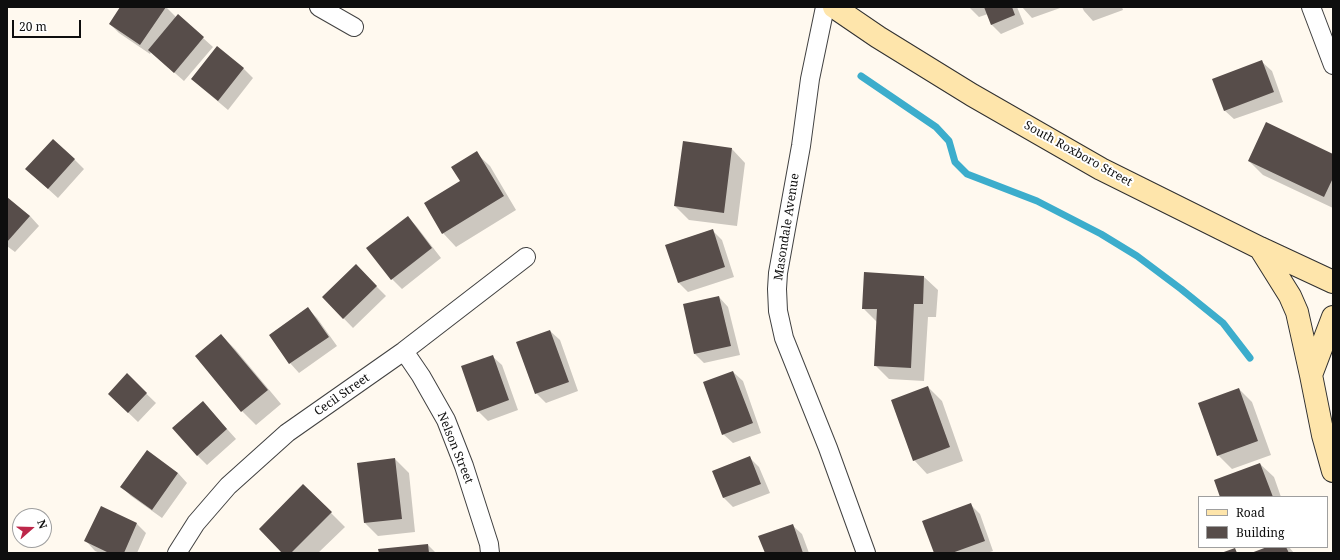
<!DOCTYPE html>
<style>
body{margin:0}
#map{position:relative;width:1340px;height:560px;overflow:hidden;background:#fff9ef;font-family:"Noto Serif",serif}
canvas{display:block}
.frame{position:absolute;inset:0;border:8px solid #0e0e0e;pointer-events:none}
.legend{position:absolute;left:1198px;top:496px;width:130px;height:52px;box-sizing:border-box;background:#fff;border:1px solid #9f9f9f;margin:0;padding:5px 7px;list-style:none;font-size:12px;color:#0e0e0e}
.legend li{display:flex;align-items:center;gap:8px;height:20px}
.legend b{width:20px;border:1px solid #9f9f9f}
.north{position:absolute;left:12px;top:508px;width:40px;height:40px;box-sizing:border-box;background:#fff;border:1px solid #9f9f9f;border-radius:50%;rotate:70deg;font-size:11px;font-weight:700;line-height:16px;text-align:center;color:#0e0e0e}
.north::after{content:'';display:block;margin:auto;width:14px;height:18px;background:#bd274a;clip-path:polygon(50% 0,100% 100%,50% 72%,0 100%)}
.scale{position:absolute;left:12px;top:20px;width:69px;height:18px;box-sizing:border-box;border:2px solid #0e0e0e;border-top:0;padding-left:5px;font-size:12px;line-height:14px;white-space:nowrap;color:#0e0e0e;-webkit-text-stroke:3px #fff;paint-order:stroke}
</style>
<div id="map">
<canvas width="1340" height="560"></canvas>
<div class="frame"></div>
<ul class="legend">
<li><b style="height:5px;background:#fee5ab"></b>Road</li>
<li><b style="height:11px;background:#574d4a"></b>Building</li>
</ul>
<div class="north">N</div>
<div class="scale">20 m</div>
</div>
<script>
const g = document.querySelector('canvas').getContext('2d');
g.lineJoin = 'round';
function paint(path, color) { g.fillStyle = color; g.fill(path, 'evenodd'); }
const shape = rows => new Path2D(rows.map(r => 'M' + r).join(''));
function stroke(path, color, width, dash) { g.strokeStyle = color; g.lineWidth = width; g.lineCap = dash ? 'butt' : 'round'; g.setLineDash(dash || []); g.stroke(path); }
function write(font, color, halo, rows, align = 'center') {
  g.font = font + ' "Noto Serif",serif'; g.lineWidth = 4; g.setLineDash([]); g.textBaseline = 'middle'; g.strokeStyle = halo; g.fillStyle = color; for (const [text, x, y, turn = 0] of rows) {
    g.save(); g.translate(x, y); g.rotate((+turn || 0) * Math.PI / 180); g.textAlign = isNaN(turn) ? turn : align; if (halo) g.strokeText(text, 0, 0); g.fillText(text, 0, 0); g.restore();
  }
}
const shadow = shape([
 [121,7,166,7,176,17,203,38,213,47,184,81,151,52,150,54,119,33,110,24],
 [969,7,1017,7,1024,24,1001,34,991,24,988,14,979,17],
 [1022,7,1063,7,1032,18],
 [1082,7,1122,7,1123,10,1093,21,1084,11],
 [217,48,244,69,253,78,228,110,202,88,192,79],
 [1262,62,1272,71,1283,102,1234,119,1224,110],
 [732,149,745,163,737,226,689,220,675,206],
 [476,153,490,166,516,210,456,247,443,233,461,181],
 [1333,155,1333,208,1263,175,1249,161],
 [74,159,84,169,58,198,36,178],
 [7,199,30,216,39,226,15,252,7,246],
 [408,217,417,227,441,258,402,289,392,279,368,248],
 [712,230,722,240,734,277,688,292,679,283,666,245],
 [356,266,386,296,353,328,323,297],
 [924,277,938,290,936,317,928,317,924,381,889,379,875,365,877,322,863,308],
 [719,297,728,307,740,355,704,363,695,354,684,305],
 [308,309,317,318,337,346,299,373,290,363,270,335],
 [550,331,560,340,578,391,546,403,536,393],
 [221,335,235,349,281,404,256,425,242,411,197,356],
 [492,356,502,365,518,410,488,421,478,411],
 [733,372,743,381,761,433,733,443,723,434],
 [127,375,156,403,138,422,109,394],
 [928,387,942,401,963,461,927,474,914,460],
 [1239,389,1252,402,1271,455,1232,469,1218,455],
 [203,402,236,439,207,465,197,455],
 [750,458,759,467,770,493,733,507,724,498,714,472],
 [395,459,409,473,415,532,378,536,365,523],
 [1260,464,1274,477,1281,497,1221,497],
 [178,473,187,483,162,518,131,496,122,487],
 [303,485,345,527,318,553,284,553],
 [970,504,980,514,993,551,987,553,935,553],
 [137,524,146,533,137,553,100,553,95,551,86,541],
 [792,525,802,534,809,553,766,553],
 [428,545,436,553,380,553],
 [1270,547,1289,547,1294,553,1254,553]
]);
const stream = shape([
 [861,76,936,127,949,141,955,162,967,174,1037,201,1101,234,1137,256,1181,289,1223,323,1250,358]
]);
const building = shape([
 [120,7,166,7,140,45,109,24],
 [984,7,1012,7,1015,15,991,25],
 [178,14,204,37,174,73,148,50],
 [217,46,244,68,218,101,191,79],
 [1262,60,1274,92,1224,111,1212,79],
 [1266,122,1333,154,1333,178,1324,197,1248,161],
 [53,139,75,159,48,189,25,169],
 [683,141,732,148,724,213,674,206],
 [477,151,504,196,442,234,424,203,460,181,451,167],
 [7,197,30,216,7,242],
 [408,216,432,248,391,280,366,248],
 [713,229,725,267,678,283,665,245],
 [356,264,377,286,343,319,322,297],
 [864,272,924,276,923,304,914,304,911,368,874,366,877,309,862,309],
 [719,296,731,346,694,354,683,304],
 [308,307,329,337,289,364,269,335],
 [550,330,569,382,535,394,516,342],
 [221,334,268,390,241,412,195,356],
 [493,355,509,400,477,412,461,366],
 [733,371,753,423,722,435,703,382],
 [127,373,147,393,128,413,108,394],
 [928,386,950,447,913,461,891,400],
 [1239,388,1258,441,1217,456,1198,403],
 [203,401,227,429,197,456,172,428],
 [147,450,178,473,152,510,120,487],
 [750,456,761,484,723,498,712,471],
 [395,458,402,519,364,523,357,463],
 [1260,463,1273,497,1220,497,1214,480],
 [303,484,332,512,291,553,282,553,259,529],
 [971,503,985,541,952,553,934,553,922,521],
 [101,506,137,523,124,553,109,553,84,541],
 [793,524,803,553,765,553,758,536],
 [428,544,429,553,379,553,378,549],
 [1267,547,1286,547,1289,553,1251,553],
 [1235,548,1237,553,1221,553]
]);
const street = shape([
 [319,7,354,27],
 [825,7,810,79,801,146,778,273,777,289,778,311,784,338,828,448,866,553],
 [1311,7,1333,65],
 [404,351,421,376,446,420,464,466,489,544,490,553],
 [177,553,196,523,228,486,287,433,404,351,526,257]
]);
const secondary = shape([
 [834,7,878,37,972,95,1101,169,1260,248,1333,282],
 [1260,248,1290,296,1297,312,1311,375,1323,435,1333,471],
 [1311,375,1333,317]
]);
const streetNames = [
 ["South Roxboro Street",1078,154,29],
 ["Masondale Avenue",787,227,-81],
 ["Cecil Street",342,395,-35],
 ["Nelson Street",455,448,68]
];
paint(shadow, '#0003');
stroke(stream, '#3cadcc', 7);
paint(building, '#574d4a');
stroke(street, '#414141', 20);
stroke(secondary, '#303030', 24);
stroke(street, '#fff', 18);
stroke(secondary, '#fee5ab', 22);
write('12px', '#0e0e0e', '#fff', streetNames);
</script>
